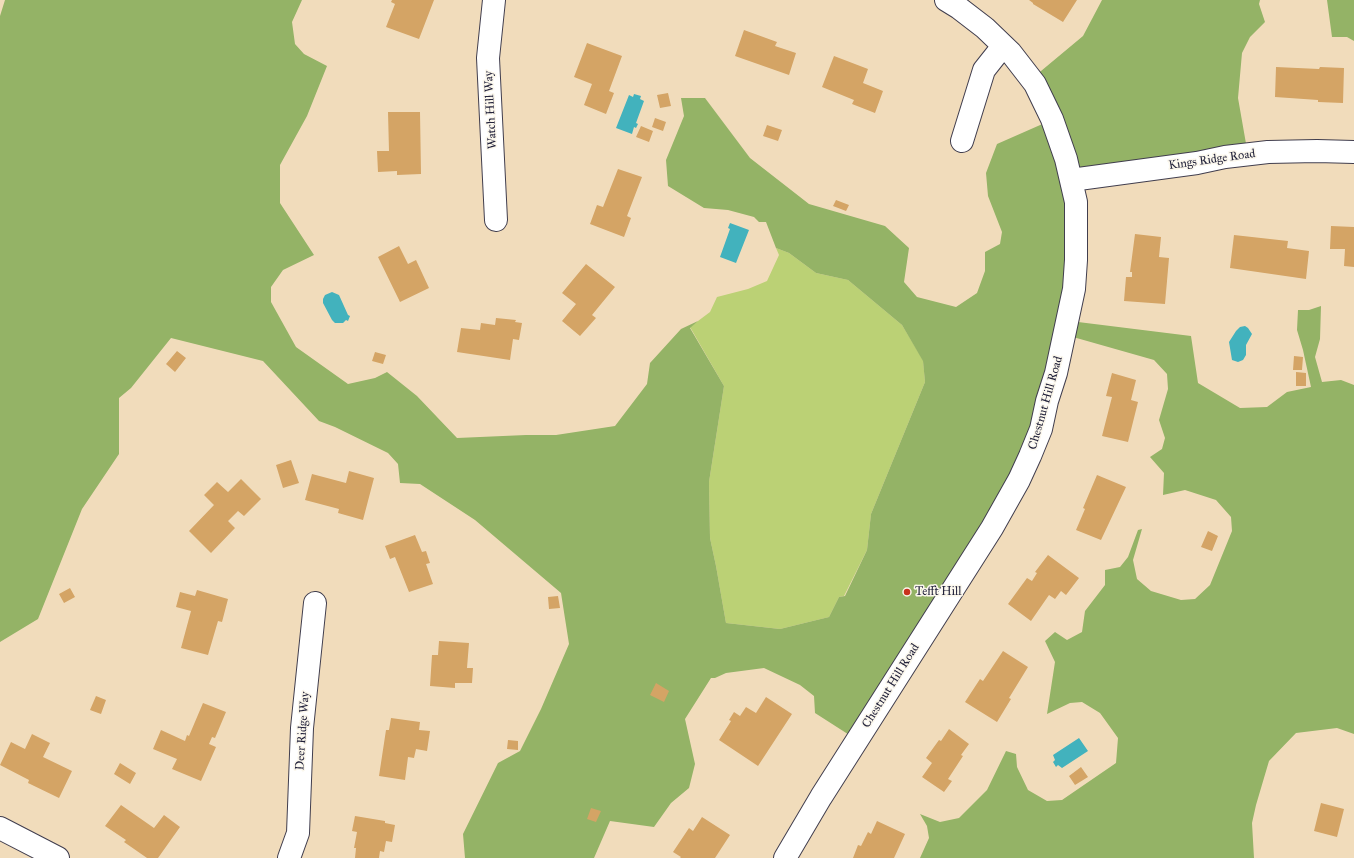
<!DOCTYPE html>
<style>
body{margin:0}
canvas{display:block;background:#f1dcbb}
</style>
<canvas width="1354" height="858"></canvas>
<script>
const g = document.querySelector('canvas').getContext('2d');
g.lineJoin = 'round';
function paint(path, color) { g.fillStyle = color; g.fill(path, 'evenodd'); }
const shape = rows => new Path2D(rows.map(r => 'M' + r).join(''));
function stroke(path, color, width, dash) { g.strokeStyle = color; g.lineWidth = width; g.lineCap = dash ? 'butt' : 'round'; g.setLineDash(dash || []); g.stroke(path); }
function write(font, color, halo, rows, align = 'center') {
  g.font = font + ' "IM FELL Great Primer",serif'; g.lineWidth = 3; g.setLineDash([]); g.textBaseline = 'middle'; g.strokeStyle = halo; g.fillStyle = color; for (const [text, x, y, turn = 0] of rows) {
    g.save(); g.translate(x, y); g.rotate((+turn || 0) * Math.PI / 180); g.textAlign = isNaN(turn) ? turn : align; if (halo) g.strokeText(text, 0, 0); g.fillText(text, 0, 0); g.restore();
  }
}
const green = shape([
 [776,248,789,253,816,273,848,280,902,325,923,360,925,382,871,514,867,550,844,596,839,597,829,617,780,629,726,623,716,566,710,538,709,482,724,386,690,327,710,312,717,297,748,289,767,281,779,255]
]);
const forest = shape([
 [5,0,302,0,292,22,295,44,304,54,327,66,307,116,280,165,280,203,314,255,283,270,271,287,271,302,296,347,348,384,375,378,387,372,417,396,457,438,526,435,556,435,615,426,647,384,650,363,681,329,698,321,690,328,724,386,709,482,710,538,716,566,726,623,780,629,829,617,839,597,845,596,867,550,871,514,925,382,923,361,902,325,848,280,816,273,789,253,776,248,766,222,759,222,754,217,728,210,704,208,668,186,666,160,684,116,681,98,705,98,750,158,809,204,885,226,909,248,904,282,917,297,956,307,977,293,985,271,985,252,1000,244,1002,232,988,196,986,173,997,144,1047,122,1029,81,1083,36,1102,0,1260,0,1259,4,1265,22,1250,37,1242,53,1238,98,1248,155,1073,184,1070,321,1191,336,1198,383,1240,408,1267,407,1287,392,1311,387,1303,350,1297,330,1298,310,1309,310,1321,306,1320,339,1315,357,1322,382,1341,380,1354,385,1354,734,1337,728,1296,733,1269,761,1256,805,1252,823,1254,858,920,858,929,838,927,826,920,814,940,822,959,818,987,790,1006,751,1016,754,1017,767,1028,790,1047,801,1062,800,1116,763,1118,738,1100,713,1082,702,1070,703,1047,714,1055,662,1045,641,1055,632,1067,640,1082,632,1085,611,1105,585,1105,570,1120,567,1128,557,1138,530,1142,529,1133,560,1137,579,1151,591,1181,600,1195,599,1210,585,1232,531,1231,517,1216,500,1185,490,1163,495,1164,473,1150,457,1162,449,1165,438,1159,420,1168,389,1167,374,1154,360,1066,335,1040,431,854,738,815,713,814,696,800,685,764,668,726,673,715,678,711,678,685,719,695,764,689,788,671,803,654,827,610,821,594,858,465,858,463,834,498,763,520,751,541,709,569,644,561,593,475,520,420,484,400,483,398,464,388,453,335,427,319,421,263,361,171,338,131,388,119,398,119,454,82,509,38,619,0,642,0,16],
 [1327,0,1354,0,1354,41,1347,37,1332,37]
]);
const water = shape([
 [634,94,641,96,640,99,644,101,636,123,638,124,636,128,634,127,632,134,616,128,629,95,633,97],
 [730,223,749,230,736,263,720,257,730,229,728,228],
 [332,292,339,295,348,315,350,316,348,321,346,320,343,323,335,323,332,320,323,303,323,299,325,295],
 [1245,326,1248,328,1252,334,1246,345,1246,355,1243,360,1238,362,1232,360,1229,342,1236,331,1240,327],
 [1079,738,1088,751,1062,768,1058,765,1056,767,1053,762,1055,760,1053,755]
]);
const building = shape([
 [392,0,434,0,419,39,386,27,395,4,391,2],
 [1029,0,1077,0,1063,22,1033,4,1033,3],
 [744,30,777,42,775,46,796,53,789,75,735,56],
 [587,43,622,56,609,91,614,93,606,114,584,105,592,84,574,77],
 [834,56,868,69,863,83,883,91,875,113,852,104,854,100,822,87],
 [1276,67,1319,69,1320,67,1344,68,1343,103,1318,102,1318,100,1275,97],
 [668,93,671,106,660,108,657,95],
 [388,112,420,112,421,174,397,175,397,171,378,172,377,151,389,151],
 [655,118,666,122,663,131,652,127],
 [767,125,782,130,778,141,763,136],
 [641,126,653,131,649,142,636,137],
 [618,169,642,177,627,216,631,218,624,237,590,224,597,205,603,207],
 [836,200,849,205,846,211,833,206],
 [1331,226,1354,227,1354,267,1344,266,1345,249,1330,249],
 [1135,234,1161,237,1159,257,1169,258,1165,304,1124,301,1126,277,1132,277,1132,272,1130,272],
 [1234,235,1288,241,1287,248,1309,251,1306,279,1230,268],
 [399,246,408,264,416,260,429,288,400,302,378,257],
 [586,264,615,287,592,315,596,318,580,336,562,321,576,304,562,293],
 [496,318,516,320,515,322,522,323,519,340,513,339,510,360,457,352,461,328,480,330,481,323,495,325],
 [177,351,186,358,175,372,166,364],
 [375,352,386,355,383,364,372,361],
 [1294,356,1303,357,1302,370,1293,370],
 [1296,372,1306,373,1306,386,1296,386],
 [1112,373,1136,380,1131,400,1138,402,1128,442,1102,436,1112,397,1106,396],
 [291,460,299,483,283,488,276,465],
 [349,471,374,478,363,520,338,513,339,509,305,500,312,474,346,483],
 [1097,475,1126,487,1101,540,1076,530,1085,509,1083,508],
 [241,479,261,499,244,516,238,511,228,521,235,528,211,553,189,531,214,505,204,495,217,482,228,492],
 [1208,531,1218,536,1212,551,1201,547],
 [415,535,422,552,426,551,430,563,426,564,433,584,409,592,395,557,390,559,385,546],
 [1048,555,1079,578,1066,595,1061,591,1055,599,1049,595,1031,621,1008,604,1027,578,1032,581,1037,573,1035,572],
 [70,588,75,597,64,603,59,594],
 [197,590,228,599,222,622,218,621,208,655,181,648,191,611,176,607,180,592,195,596],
 [558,596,560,608,549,609,548,597],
 [439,641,469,643,467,668,473,668,472,683,455,683,455,688,430,686,432,655,438,655],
 [1003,651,1028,667,1009,698,1011,699,997,722,965,702,980,679,983,681],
 [656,683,669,691,664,702,650,695],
 [96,696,106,700,101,714,90,710],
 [766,697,792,714,758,766,719,740,731,721,729,720,734,712,740,716,746,707,756,713],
 [203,703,226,712,215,738,212,737,209,744,216,747,201,781,172,769,177,759,153,749,161,730,185,741,187,735,189,736],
 [391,718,420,722,419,730,430,731,427,751,416,749,414,758,408,757,405,780,379,776,386,730,389,730],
 [949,729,969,744,961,755,963,756,948,779,952,781,944,792,922,777,932,763,926,758,939,740,941,741],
 [32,734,50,743,43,757,72,771,59,798,28,783,29,780,0,765,11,742,25,749],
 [508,740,518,741,518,750,507,749],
 [120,763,136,773,130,784,114,774],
 [1081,767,1088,777,1075,785,1069,776],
 [1321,803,1344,809,1337,837,1314,831],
 [121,805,154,828,164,815,180,827,158,858,147,858,124,842,126,840,105,826],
 [591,808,601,811,596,822,587,819],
 [355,816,385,821,385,823,395,825,392,842,386,841,384,852,380,851,379,858,355,858,356,848,354,848,357,832,352,831],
 [702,817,730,835,715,858,680,858,681,857,673,852,689,828,693,831],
 [877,821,905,834,894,858,853,858,858,845,861,846,868,832,871,834]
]);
const minor = shape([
 [494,0,488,58,496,220],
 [962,141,984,70,1003,46],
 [1071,180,1197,163,1225,157,1268,152,1317,151,1354,152],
 [0,828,58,858],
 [289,858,298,833,302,728,315,603],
 [785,858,821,797,992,528,1019,480,1030,456,1041,429,1047,401,1056,373,1074,289,1076,260,1076,202,1066,159,1052,119,1035,84,1011,53,985,28,959,8,946,0]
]);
const markers = [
 [907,592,4,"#c8321e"]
];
const streetNames = [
 ["Watch Hill Way",491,110,-93],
 ["Kings Ridge Road",1212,160,-8],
 ["Chestnut Hill Road",1046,403,-74],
 ["Chestnut Hill Road",891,686,-58],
 ["Deer Ridge Way",303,731,-86]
];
const poiNames = [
 ["Tefft Hill",915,592]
];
paint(green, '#bbd175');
paint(forest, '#94b366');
paint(water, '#42b2bd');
paint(building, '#d4a465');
stroke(minor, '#413e4e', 24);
stroke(minor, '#fff', 22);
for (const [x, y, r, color] of markers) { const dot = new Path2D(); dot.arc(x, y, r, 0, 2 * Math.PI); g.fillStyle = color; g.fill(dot); stroke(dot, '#fbf7ec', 1.5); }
write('12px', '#22223b', '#fbf7ec', streetNames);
write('12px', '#22223b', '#fbf7ec', poiNames, 'left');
</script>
